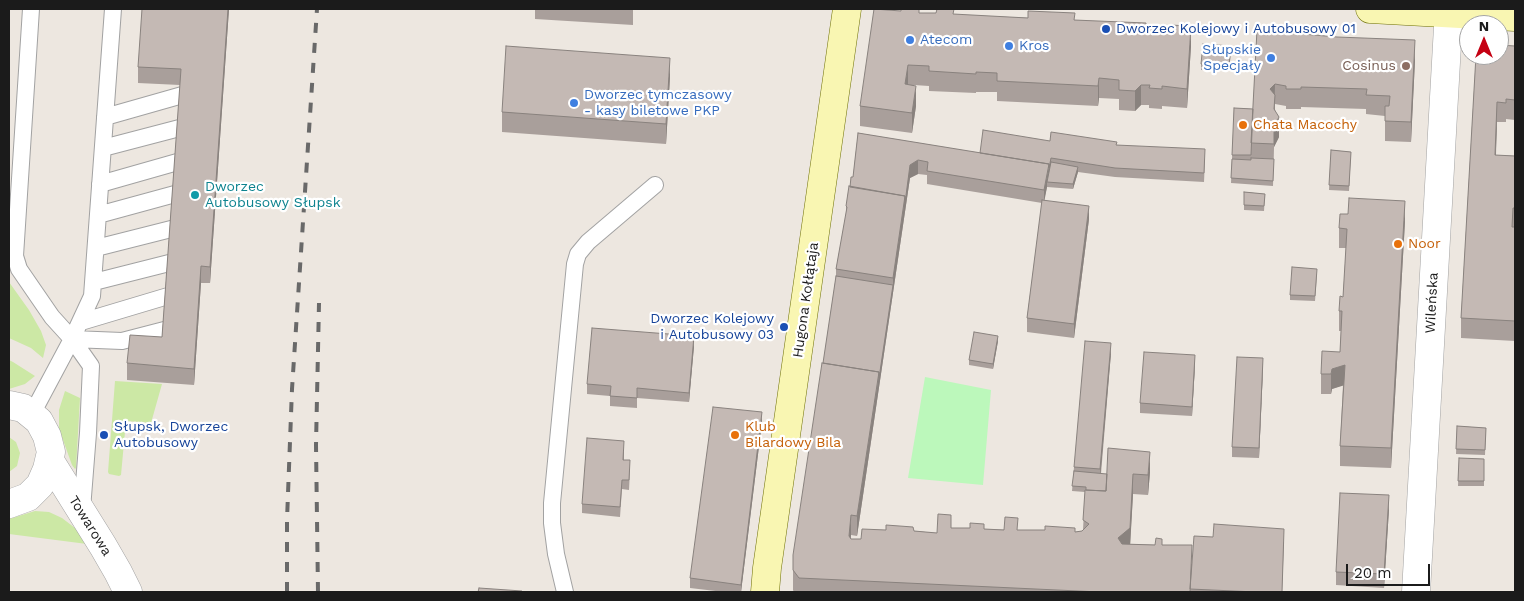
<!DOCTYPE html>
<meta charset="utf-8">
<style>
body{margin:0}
#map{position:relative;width:1524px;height:601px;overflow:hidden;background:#ede7e0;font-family:"Work Sans",sans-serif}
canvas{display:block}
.frame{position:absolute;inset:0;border:10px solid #1b1b1b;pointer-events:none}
.north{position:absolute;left:1459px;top:15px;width:50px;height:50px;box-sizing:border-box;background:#fff;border:1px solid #a4a4a4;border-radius:50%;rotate:0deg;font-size:14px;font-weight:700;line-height:20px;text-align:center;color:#1b1b1b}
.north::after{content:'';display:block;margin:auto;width:18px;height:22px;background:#c50113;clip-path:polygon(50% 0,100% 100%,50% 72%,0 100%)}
.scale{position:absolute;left:1346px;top:564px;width:84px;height:22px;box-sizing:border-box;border:2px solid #1b1b1b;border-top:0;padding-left:6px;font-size:15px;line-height:18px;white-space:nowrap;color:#1b1b1b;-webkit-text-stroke:4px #fff;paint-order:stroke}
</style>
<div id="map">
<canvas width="1524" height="601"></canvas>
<div class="frame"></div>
<div class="north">N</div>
<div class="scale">20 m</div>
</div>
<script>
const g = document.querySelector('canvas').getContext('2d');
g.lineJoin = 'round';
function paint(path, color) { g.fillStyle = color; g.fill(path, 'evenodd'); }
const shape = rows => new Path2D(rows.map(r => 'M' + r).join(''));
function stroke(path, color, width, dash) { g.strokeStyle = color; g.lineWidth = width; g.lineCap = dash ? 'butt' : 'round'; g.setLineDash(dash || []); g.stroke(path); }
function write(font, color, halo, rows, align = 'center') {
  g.font = font + ' "Work Sans",sans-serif'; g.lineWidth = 4.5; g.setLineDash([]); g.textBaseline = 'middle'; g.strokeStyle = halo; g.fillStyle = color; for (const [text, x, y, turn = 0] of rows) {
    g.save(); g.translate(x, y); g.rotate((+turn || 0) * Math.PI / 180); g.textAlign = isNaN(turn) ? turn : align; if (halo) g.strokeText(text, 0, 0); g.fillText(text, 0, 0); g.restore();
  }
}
const grass = shape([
 [9,282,29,310,41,331,46,345,43,358,31,348,9,338],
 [9,360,13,362,35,376,25,384,9,389],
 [115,381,162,384,151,423,126,421,121,475,119,476,109,474,108,472],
 [65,391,80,398,76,468,75,469,72,465,59,429,59,410],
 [9,437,16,442,20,453,17,466,9,472],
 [35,511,49,512,62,518,75,528,87,544,9,534,9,519]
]);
const park = shape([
 [925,377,991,390,983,485,908,478]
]);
const lane = shape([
 [31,9,15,256,19,269,52,317,72,339,91,366,88,433,82,509],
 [105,117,193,92],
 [103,148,191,125],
 [100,184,188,159],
 [98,215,186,191],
 [96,248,183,226],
 [94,282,181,260],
 [81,322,178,293],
 [72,339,122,341,176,327],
 [32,414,72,339,92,296,113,9],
 [565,592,556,554,552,523,552,503,575,264,578,254,588,242,655,185]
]);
const street = shape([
 [9,405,23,408,39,421,47,436,51,452,47,469,40,485,28,497,9,504],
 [50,461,103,546,118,572,128,592],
 [1416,592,1449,9]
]);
const secondary = shape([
 [1370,9,1515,17],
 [765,592,767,568,847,9]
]);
const rail = shape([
 [287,592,287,520,292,389,317,9],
 [318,592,316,445,319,303]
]);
const wall = shape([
 [229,9,210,283,201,283,194,385,127,380,127,363,162,337,180,85,138,83,138,67],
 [535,9,633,9,633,25,535,19],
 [919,13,1075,20,1146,26,1191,46,1187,108,1162,106,1162,109,1149,108,1149,105,1141,105,1135,111,1119,110,1119,99,1099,98,1098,106,997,101,997,92,976,92,976,93,929,91,929,86,914,85,916,106,912,133,860,126,860,106],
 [1257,30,1415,60,1411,142,1385,141,1385,116,1366,114,1366,109,1301,107,1301,109,1286,109,1286,106,1275,104,1275,109,1279,137,1274,147,1273,186,1231,183,1232,159,1234,108,1253,109],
 [1515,46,1515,120,1506,119,1506,122,1497,122,1496,155,1515,156,1515,341,1461,338,1461,318,1476,55],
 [1231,51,1229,71,1201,70,1201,64],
 [670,77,666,144,502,132,502,112],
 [858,133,980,153,1050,141,1117,145,1205,159,1204,182,1115,177,1078,172,1073,189,1047,187,1044,200,1089,219,1074,338,1027,332,1027,318,1042,203,927,184,927,175,918,174,910,178,857,536,851,535,851,539,861,539,914,531,937,533,951,528,1075,532,1082,531,1083,530,1085,492,1072,491,1074,467,1111,353,1101,474,1107,474,1150,472,1148,495,1133,494,1130,544,1162,545,1192,564,1284,542,1282,592,794,592,793,590,793,570,836,276,836,269,846,214,846,206,850,187,853,177],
 [1331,150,1351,152,1349,191,1329,190],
 [1244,192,1265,194,1264,211,1244,210],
 [1405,221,1391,468,1340,466,1340,446,1343,385,1332,389,1331,394,1321,394,1321,374,1340,352,1341,331,1339,331,1339,311,1343,297,1346,248,1339,248,1339,228],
 [1317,274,1315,301,1290,300,1290,295],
 [998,341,993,369,969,365,969,360],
 [694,346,689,402,637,398,637,408,610,406,610,396,587,394,587,384],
 [1195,365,1192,416,1140,413,1140,403],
 [1263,368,1259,458,1232,457,1232,447],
 [762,422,741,592,724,592,690,588,690,578],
 [1457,426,1486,428,1485,455,1456,454],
 [624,451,624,460,630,470,629,490,622,489,620,517,582,513,582,504],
 [1459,458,1484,459,1484,486,1458,486],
 [1515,508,1515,531,1514,531],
 [1389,509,1384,588,1336,585,1336,572]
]);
const shadedWall = shape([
 [228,9,229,9,210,283,210,267],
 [1191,26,1191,46,1187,108,1187,89],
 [1415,40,1415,60,1411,142,1411,122],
 [670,58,670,77,666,144,666,124],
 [908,65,908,85,905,84],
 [1099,78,1099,98,1098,106,1098,86],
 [1275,84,1274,127,1279,117,1279,137,1274,147,1273,186,1274,144,1270,89],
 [1141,85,1141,105,1135,111,1135,91],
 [916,86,916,106,912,133,912,113],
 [1497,102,1497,122,1495,175,1495,155],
 [1051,158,1051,167,1047,182,1047,187,1044,203,1044,190],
 [918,160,918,174,910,178,857,536,857,516,893,285,893,278,910,165],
 [1078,167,1078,172,1073,189,1073,184],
 [1405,201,1405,221,1391,468,1391,448],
 [1089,206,1089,219,1074,338,1074,324],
 [201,266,201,283,194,385,194,369],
 [694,336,694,346,689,402,689,393],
 [998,336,998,341,993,369,993,364],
 [1111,343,1111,353,1100,479,1100,469],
 [1195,355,1195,365,1192,416,1192,407],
 [1263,358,1263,368,1259,458,1259,448],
 [1345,365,1345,385,1332,389,1331,394,1331,374,1332,369],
 [762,412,762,422,741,592,741,585],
 [1150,452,1150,472,1148,495,1148,475],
 [1133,474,1133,494,1130,548,1118,558,1118,538],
 [1389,495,1389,509,1384,588,1384,574],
 [851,515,851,535,849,556,849,536]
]);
const building = shape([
 [142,9,228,9,210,267,201,266,194,369,127,363,130,335,162,337,181,69,138,67,142,9],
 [874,9,901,11,901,9,919,9,919,13,936,13,937,9,954,9,953,14,1028,18,1028,11,1075,13,1074,20,1146,23,1146,26,1169,27,1169,25,1191,26,1187,89,1162,86,1162,89,1149,88,1150,85,1141,85,1135,91,1119,90,1119,80,1099,78,1098,86,997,81,997,73,976,72,976,74,929,71,929,66,908,65,905,84,916,86,912,113,860,106,874,9],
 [1257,30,1337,37,1415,40,1411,122,1385,121,1385,106,1389,106,1390,96,1366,95,1367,89,1301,87,1301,89,1286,89,1286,86,1275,84,1270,89,1275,95,1274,109,1279,117,1274,127,1274,144,1251,143,1257,30],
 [1203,44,1231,46,1229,66,1201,64,1203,44],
 [1499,45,1515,46,1515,100,1506,99,1506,103,1497,102,1495,155,1515,156,1515,208,1513,208,1512,227,1515,227,1515,321,1461,318,1476,55,1499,55,1499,45],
 [506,46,670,58,666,124,502,112,506,46],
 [1234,108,1253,109,1251,155,1232,155,1234,108],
 [983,130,1050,141,1051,132,1117,142,1116,145,1205,149,1204,173,1115,168,1051,158,1049,168,1049,164,980,153,983,130],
 [858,133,1049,164,1044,190,927,171,928,162,918,160,910,165,905,203,905,196,850,187,851,177,853,177,858,133],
 [1331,150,1351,152,1349,186,1329,185,1331,150],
 [1251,158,1274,159,1273,181,1231,178,1232,159,1251,160,1251,158],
 [1051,162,1078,167,1073,184,1047,182,1051,162],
 [849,186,905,196,893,278,836,269,847,207,846,206,849,186],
 [1244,192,1265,194,1264,206,1244,205,1244,192],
 [1349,198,1405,201,1391,448,1340,446,1345,365,1332,369,1331,374,1321,374,1322,351,1340,352,1342,311,1339,311,1340,296,1343,297,1347,229,1339,228,1340,214,1348,214,1349,198],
 [1042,200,1089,206,1074,324,1027,318,1042,200],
 [1292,267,1317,269,1315,296,1290,295,1292,267],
 [836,276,893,285,879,378,879,372,823,363,836,276],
 [592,328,694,336,689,393,637,388,637,398,610,396,611,386,587,384,592,328],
 [974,332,998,336,993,364,969,360,974,332],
 [1085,341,1111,343,1100,469,1074,467,1085,341],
 [1144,352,1195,355,1192,407,1140,403,1144,352],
 [1237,357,1263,358,1259,448,1232,447,1237,357],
 [822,363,879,372,857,516,851,515,849,536,851,539,861,539,862,529,886,530,886,525,913,527,914,531,937,533,938,514,951,515,951,528,970,528,970,523,984,524,984,529,1004,530,1005,517,1018,518,1017,530,1045,530,1045,526,1075,528,1075,532,1082,531,1089,524,1083,520,1085,490,1106,491,1108,448,1150,452,1148,475,1133,474,1130,528,1118,538,1122,544,1155,545,1156,538,1162,539,1162,545,1192,545,1190,592,1100,592,799,578,793,570,793,555,822,363],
 [713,407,762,412,741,585,690,578,713,407],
 [1457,426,1486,428,1485,450,1456,449,1457,426],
 [587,438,624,441,623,460,630,460,629,480,622,480,620,507,582,504,587,438],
 [1459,458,1484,459,1484,481,1458,481,1459,458],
 [1074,471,1107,474,1106,491,1086,490,1086,487,1072,486,1074,471],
 [1340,493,1389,495,1384,574,1336,572,1340,493],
 [1214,524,1284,529,1282,592,1256,592,1190,589,1194,536,1213,537,1214,524],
 [479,588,522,591,522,592,478,592,479,588]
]);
const markers = [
 [1106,29,5,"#1a4fb4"],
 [910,40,5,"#3f7fe0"],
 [1009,46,5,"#3f7fe0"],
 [1271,58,5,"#3f7fe0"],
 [1406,66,5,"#8d6e63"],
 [574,103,5,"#3f7fe0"],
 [1243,125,5,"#e8710a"],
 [195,195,5,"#0f9aa8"],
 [1398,244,5,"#e8710a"],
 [784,327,5,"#1a4fb4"],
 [104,435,5,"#1a4fb4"],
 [735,435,5,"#e8710a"]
];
const transitNames = [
 ["Dworzec Kolejowy i Autobusowy 01",1116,29],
 ["Dworzec Kolejowy",774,319,"right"],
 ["i Autobusowy 03",774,335,"right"],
 ["Słupsk, Dworzec",114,427],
 ["Autobusowy",114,443]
];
const shopNames = [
 ["Atecom",920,40],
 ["Kros",1019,46],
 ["Słupskie",1261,50,"right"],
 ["Specjały",1261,66,"right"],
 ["Dworzec tymczasowy",584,95],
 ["- kasy biletowe PKP",584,111]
];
const educationNames = [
 ["Cosinus",1396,66]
];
const foodNames = [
 ["Chata Macochy",1253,125],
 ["Noor",1408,244],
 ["Klub",745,427],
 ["Bilardowy Bila",745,443]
];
const cultureNames = [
 ["Dworzec",205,187],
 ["Autobusowy Słupsk",205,203]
];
const streetNames = [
 ["Hugona Kołłątaja",806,300,-82],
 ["Wileńska",1432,303,-87],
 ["Towarowa",90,526,58]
];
paint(grass, '#cce8a5');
paint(park, '#bcf8bb');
stroke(lane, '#a2a2a2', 18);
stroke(street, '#a2a2a2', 29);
stroke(secondary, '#6d6f05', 29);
stroke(lane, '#fff', 16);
stroke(street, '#fff', 28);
stroke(secondary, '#f9f6b2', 28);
stroke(rail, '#696969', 4, [10, 10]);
paint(wall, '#a99f9b');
paint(shadedWall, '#89827e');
paint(building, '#c4b9b4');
stroke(building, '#89827e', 1);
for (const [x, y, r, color] of markers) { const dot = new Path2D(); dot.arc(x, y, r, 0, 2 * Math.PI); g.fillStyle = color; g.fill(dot); stroke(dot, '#fff', 2); }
write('14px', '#164399', '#fff', transitNames, 'left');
write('14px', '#366cbe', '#fff', shopNames, 'left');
write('14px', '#785e54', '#fff', educationNames, 'right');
write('14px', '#c56008', '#fff', foodNames, 'left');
write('14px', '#0d838f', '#fff', cultureNames, 'left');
write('14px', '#1b1b1b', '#fff', streetNames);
</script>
